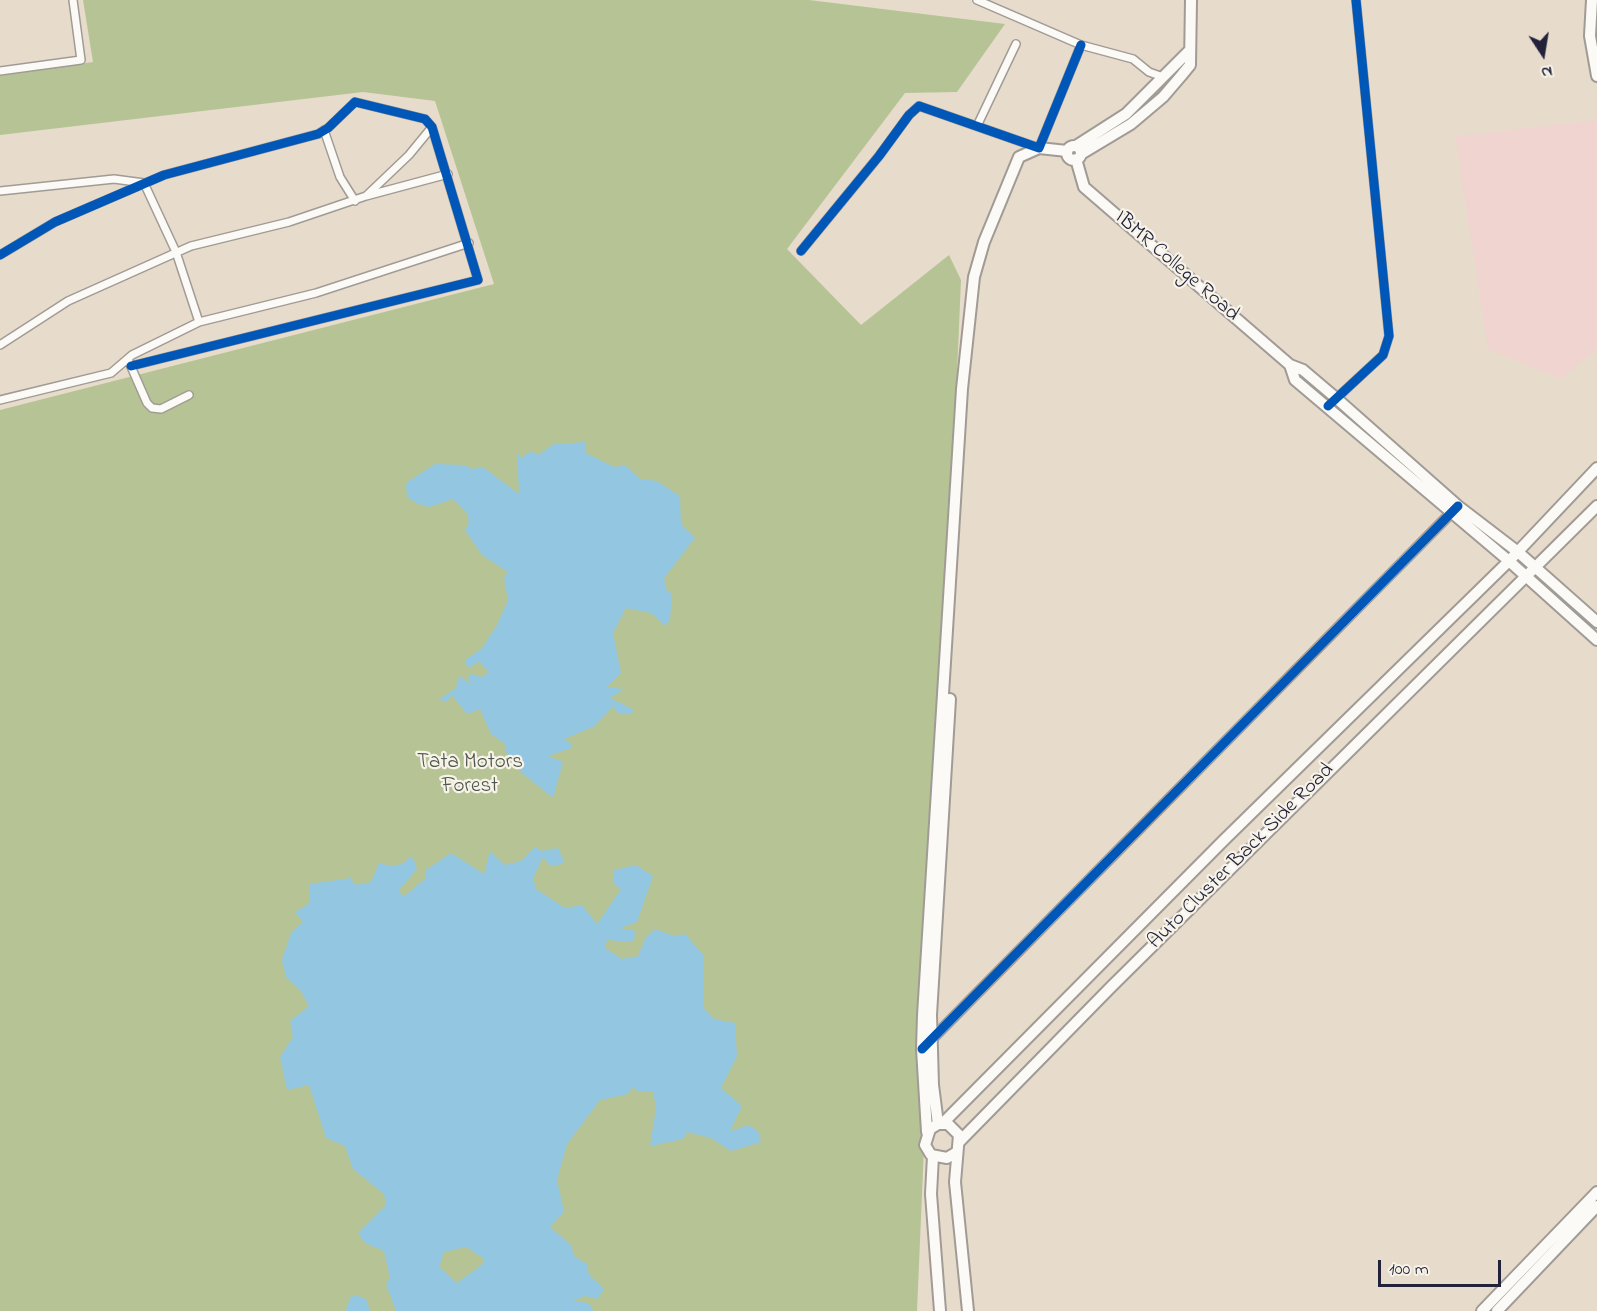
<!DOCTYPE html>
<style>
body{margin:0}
#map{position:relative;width:1597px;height:1311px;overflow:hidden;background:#e7dbcb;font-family:"Indie Flower",sans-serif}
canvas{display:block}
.north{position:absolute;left:1513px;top:24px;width:60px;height:60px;-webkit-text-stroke:4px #f7f3e8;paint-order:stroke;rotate:168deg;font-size:16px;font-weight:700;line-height:24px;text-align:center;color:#22223b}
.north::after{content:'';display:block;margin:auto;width:21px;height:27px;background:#22223b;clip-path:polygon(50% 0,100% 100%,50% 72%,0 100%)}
.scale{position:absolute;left:1378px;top:1260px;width:123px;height:27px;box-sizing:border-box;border:3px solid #22223b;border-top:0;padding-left:8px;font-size:18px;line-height:21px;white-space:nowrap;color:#22223b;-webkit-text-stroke:4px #f7f3e8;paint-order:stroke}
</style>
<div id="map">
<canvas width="1597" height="1311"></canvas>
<div class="north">N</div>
<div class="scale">100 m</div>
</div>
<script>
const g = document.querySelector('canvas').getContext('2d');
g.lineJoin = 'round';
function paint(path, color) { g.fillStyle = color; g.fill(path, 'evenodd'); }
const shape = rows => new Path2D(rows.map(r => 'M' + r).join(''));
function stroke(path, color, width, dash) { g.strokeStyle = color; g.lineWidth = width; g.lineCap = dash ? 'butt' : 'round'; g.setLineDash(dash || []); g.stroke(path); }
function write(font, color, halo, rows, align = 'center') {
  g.font = font + ' "Indie Flower",sans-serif'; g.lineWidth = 4.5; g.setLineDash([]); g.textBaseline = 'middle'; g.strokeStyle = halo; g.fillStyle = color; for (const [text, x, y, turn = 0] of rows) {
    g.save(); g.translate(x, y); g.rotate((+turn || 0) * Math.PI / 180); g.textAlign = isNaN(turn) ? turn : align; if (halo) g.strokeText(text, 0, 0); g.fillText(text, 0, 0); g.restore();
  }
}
const built = shape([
 [1597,120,1597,348,1561,379,1488,349,1455,136]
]);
const forest = shape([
 [83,0,809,0,1005,24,957,92,905,93,787,249,861,325,949,255,961,280,917,1311,0,1311,0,410,494,284,435,101,363,92,0,135,0,76,93,62]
]);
const water = shape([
 [586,442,586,453,614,467,625,465,640,479,657,481,680,496,681,524,695,538,664,578,666,589,672,594,670,620,665,626,651,613,626,608,613,633,621,673,607,687,624,689,610,698,634,710,632,713,618,713,613,706,595,726,564,739,573,745,571,748,548,756,563,762,553,798,522,773,507,754,504,743,491,734,480,709,467,714,452,695,447,701,438,700,456,688,459,676,471,684,468,677,470,674,482,677,489,672,479,661,469,668,464,661,482,648,497,625,508,600,504,578,508,572,482,555,465,530,469,523,467,513,453,499,429,507,416,503,407,497,406,483,435,464,465,465,472,469,483,467,519,494,517,451,521,458,531,451,538,455,554,444],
 [535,847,542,851,558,848,564,861,562,864,551,866,543,857,533,878,536,889,565,908,582,905,597,924,621,889,614,884,614,870,636,865,653,876,637,922,620,928,636,931,633,942,607,940,605,948,622,959,638,956,646,937,655,929,674,936,685,934,704,956,703,1007,714,1019,735,1023,737,1056,721,1088,742,1106,730,1131,748,1125,758,1131,761,1142,731,1151,711,1138,687,1132,683,1139,650,1146,656,1108,653,1091,639,1092,632,1087,628,1094,600,1100,567,1144,557,1180,564,1212,550,1227,571,1245,574,1256,587,1264,589,1275,604,1289,597,1299,585,1296,573,1301,589,1303,593,1311,396,1311,386,1284,390,1278,384,1251,365,1243,358,1233,386,1205,384,1194,353,1169,345,1146,326,1138,309,1085,287,1090,280,1057,293,1037,290,1021,309,1006,300,990,286,977,282,960,291,933,303,922,295,912,310,903,309,884,351,878,355,885,371,882,379,863,391,866,402,864,412,856,417,869,399,890,403,897,425,879,426,870,451,853,484,874,490,851,505,865,521,861],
 [466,1247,483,1258,484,1263,457,1283,439,1267,444,1252],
 [355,1295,366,1299,370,1311,346,1311,350,1298]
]);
const minor = shape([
 [977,0,1081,45,1133,59,1149,72,1163,77],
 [0,71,81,60,73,0],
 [977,126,1016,44],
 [324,130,340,177,355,201],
 [0,191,114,179,144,183,176,252,199,322],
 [366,196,448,174],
 [801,251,879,156,909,115,919,106,1039,148,1081,45],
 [0,255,55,222,164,175,318,134,328,128,355,102,425,119,432,127,478,280,131,366],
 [0,345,68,301,191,246,289,222,366,196,409,155,432,127],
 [129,362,147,403,152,408,161,409,189,395],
 [0,400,111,373,132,355,199,322,316,293,469,243],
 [1328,406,1383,355,1389,336,1356,0]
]);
const tertiary = shape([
 [928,1043,1456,508]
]);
const secondary = shape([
 [938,1124,933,1085,931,1015,950,699],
 [927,1132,922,1049,923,1015,962,389,974,277,984,242,1019,157,1039,148,1067,151],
 [957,1152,947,1158,931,1155,925,1145,930,1129,938,1124,948,1124,959,1135,955,1182,968,1311],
 [933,1156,931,1194,940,1311],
 [1482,1311,1597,1192],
 [1497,1311,1597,1206]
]);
const primary = shape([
 [1592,0,1590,36,1597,76],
 [1076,146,1126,114,1190,50],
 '1067 153a7 7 0 1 1 14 0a7 7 0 1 1-14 0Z',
 [1081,154,1131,124,1163,97,1181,76,1190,65,1191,0],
 [1076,159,1084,187,1290,365,1303,370,1336,398,1458,506,1518,552,1597,622],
 [1290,365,1295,380,1509,561,1597,640],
 [943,1123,1224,840,1509,561,1597,468],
 [960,1141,1111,987,1597,506]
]);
const cycleway = shape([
 [801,251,879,156,909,115,919,106,1039,148,1081,45],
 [0,255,55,222,164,175,318,134,328,128,355,102,425,119,432,127,478,280,131,366],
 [1328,406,1383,355,1389,336,1356,0],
 [922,1049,1458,506]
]);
const streetNames = [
 ["IBMR College Road",1176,267,41],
 ["Auto Cluster Back Side Road",1242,857,-45]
];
const parkNames = [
 ["Tata Motors",470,764],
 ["Forest",470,788]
];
paint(built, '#f0d4d0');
paint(forest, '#b6c495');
paint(water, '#93c7e1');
stroke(minor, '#a19b95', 10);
stroke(tertiary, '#a19b95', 12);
stroke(secondary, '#a19b95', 14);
stroke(primary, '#a19b95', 14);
stroke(minor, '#fbfaf7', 7);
stroke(tertiary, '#fbfaf7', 9);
stroke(secondary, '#fbfaf7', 10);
stroke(primary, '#fbfaf7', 10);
stroke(cycleway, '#0057b8', 9);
write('21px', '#22223b', '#f7f3e8', streetNames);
write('21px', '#4d564d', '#f7f3e8', parkNames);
</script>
